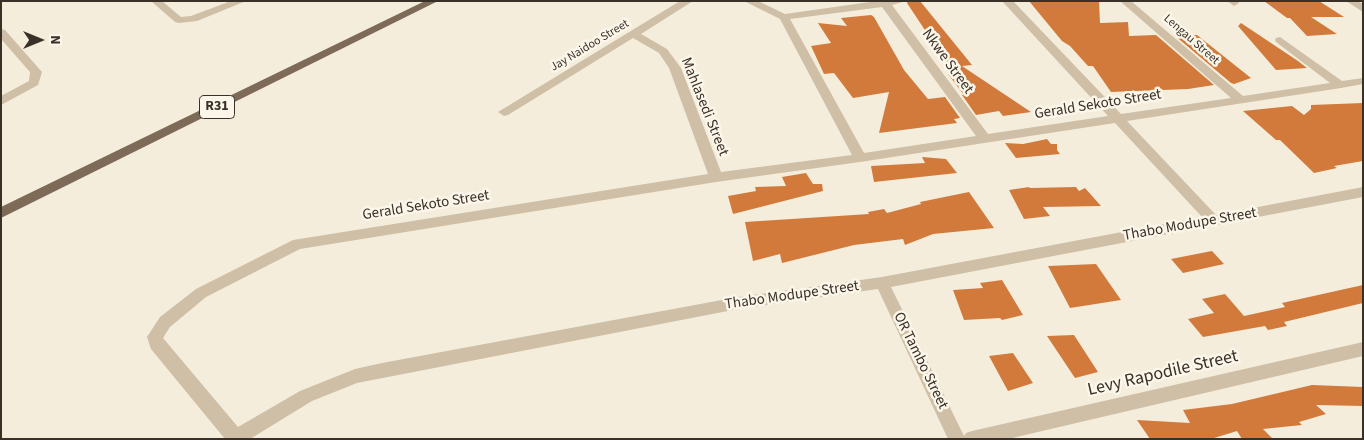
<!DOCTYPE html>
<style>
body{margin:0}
#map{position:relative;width:1364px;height:440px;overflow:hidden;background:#f5eddb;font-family:"Source Sans 3",sans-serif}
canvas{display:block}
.frame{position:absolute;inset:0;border:2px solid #393028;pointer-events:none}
.north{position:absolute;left:15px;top:15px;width:50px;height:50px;-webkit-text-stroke:4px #fbf6e9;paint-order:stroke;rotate:90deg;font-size:14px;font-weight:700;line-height:20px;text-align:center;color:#393028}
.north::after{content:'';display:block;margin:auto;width:18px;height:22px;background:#393028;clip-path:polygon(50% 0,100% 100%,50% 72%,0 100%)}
</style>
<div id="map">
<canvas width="1364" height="440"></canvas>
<div class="frame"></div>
<div class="north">N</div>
</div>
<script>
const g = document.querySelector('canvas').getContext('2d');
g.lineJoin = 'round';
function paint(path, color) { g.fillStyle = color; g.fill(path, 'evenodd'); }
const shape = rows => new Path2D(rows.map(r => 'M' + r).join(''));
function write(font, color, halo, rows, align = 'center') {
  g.font = font + ' "Source Sans 3",sans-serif'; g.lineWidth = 5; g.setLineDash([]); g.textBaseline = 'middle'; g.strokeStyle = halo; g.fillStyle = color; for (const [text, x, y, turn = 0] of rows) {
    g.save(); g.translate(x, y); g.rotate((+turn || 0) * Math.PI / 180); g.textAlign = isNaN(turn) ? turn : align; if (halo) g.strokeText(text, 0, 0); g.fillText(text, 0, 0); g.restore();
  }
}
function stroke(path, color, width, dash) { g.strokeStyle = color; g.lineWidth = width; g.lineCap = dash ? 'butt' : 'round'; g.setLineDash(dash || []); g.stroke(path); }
const building = shape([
 [908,1,920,1,972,65,962,66,1031,112,1003,116,999,111,976,115,962,95,964,95,948,74,954,74,907,3],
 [1029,1,1099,1,1100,23,1128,22,1129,36,1156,35,1214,85,1188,89,1111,92,1093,66,1088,66,1070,46,1062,41],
 [1264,1,1319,1,1344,17,1311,17,1337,34,1307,36,1290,18,1287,18],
 [871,15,874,17,904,70,928,99,945,97,960,118,954,119,957,123,879,133,889,92,853,98,834,73,824,74,811,46,831,43,818,23,847,26,841,18],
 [1241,23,1298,61,1307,68,1276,70,1238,26],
 [1174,35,1197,35,1251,78,1234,84,1231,83],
 [1363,103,1363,161,1334,166,1337,168,1314,173,1280,140,1276,140,1243,111,1292,106,1304,115,1311,109,1311,105],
 [1047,139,1051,144,1057,144,1057,150,1060,154,1016,158,1005,143,1023,144],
 [922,157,946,159,957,173,874,182,871,166,925,163],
 [806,173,813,184,822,184,823,191,733,214,728,196,756,191,755,187,786,186,782,177],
 [1029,187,1030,188,1076,187,1079,191,1085,188,1101,206,1043,207,1050,216,1024,219,1009,190],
 [969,192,994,228,933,234,905,245,903,239,854,245,782,263,780,254,753,261,745,222,869,214,868,212,884,209,887,213,921,204,920,202],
 [1212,251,1224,264,1183,273,1171,259],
 [1096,264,1121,300,1070,308,1048,266],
 [1002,280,1023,315,1002,320,1000,318,964,320,953,290,983,288,980,283],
 [1363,285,1363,303,1284,322,1287,326,1268,330,1265,326,1203,337,1188,319,1214,313,1202,299,1225,294,1244,316,1285,307,1282,303],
 [1074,335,1098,372,1075,378,1047,336],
 [1013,353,1033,383,1008,391,989,356],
 [1312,385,1363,387,1363,406,1316,405,1326,414,1299,422,1302,425,1263,429,1273,439,1242,439,1237,431,1211,439,1150,439,1137,420,1190,423,1183,410,1232,404]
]);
const minor = shape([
 [151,1,162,1,181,17,191,16,231,1,246,1,197,21,179,23,175,22,151,1],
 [680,1,693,1,641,34,667,49,681,68,721,172,852,155,780,19,744,1,758,1,785,14,877,1,906,1,892,5,988,134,1108,116,1002,1,1013,1,1121,114,1231,98,1120,1,1131,1,1243,96,1330,83,1276,42,1275,40,1276,38,1280,37,1342,81,1363,78,1363,84,1341,88,1127,121,1216,215,1363,187,1363,197,891,287,964,436,966,433,972,431,1363,342,1363,356,1008,439,948,439,878,289,738,309,357,383,312,401,250,439,225,439,151,349,147,337,160,317,196,289,293,240,708,174,669,68,659,53,633,38,508,115,504,116,498,112,680,1],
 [882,7,976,136,864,153,790,19,882,7],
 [1115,123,1202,217,882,277,738,297,382,363,355,369,300,391,238,427,163,338,170,327,206,297,300,249,716,182,860,162,1115,123],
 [1227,1,1238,1,1239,3,1234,6,1227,1],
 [1346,1,1358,1,1363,4,1363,12,1346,1],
 [1,29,5,30,42,72,38,85,1,105,1,96,29,81,30,72,1,39,1,29]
]);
const primary = shape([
 [425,1,438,1,1,218,1,207,425,1]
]);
const farStreetnames = [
 ["Lengau Street",1191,40,41],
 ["Jay Naidoo Street",590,46,-31]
];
const shields = [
 [217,107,35]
];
const shieldNames = [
 ["R31",217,107]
];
const streetNames = [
 ["Nkwe Street",947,62,54],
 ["Gerald Sekoto Street",1098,105,-9],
 ["Mahlasedi Street",704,107,68],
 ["Gerald Sekoto Street",426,206,-9],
 ["Thabo Modupe Street",1190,225,-10],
 ["Thabo Modupe Street",792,296,-8],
 ["OR Tambo Street",920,361,64]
];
const nearStreetnames = [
 ["Levy Rapodile Street",1163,374,-13]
];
paint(building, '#d27a3c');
paint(minor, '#cebfa6');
paint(primary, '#7d6a57');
write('12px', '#393028', '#fbf6e9', farStreetnames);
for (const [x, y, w] of shields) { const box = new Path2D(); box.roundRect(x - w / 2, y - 11.5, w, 23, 4); g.fillStyle = '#fbf6e9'; g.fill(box); stroke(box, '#393028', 1); }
write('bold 14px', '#393028', null, shieldNames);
write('15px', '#393028', '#fbf6e9', streetNames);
write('18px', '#393028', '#fbf6e9', nearStreetnames);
</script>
